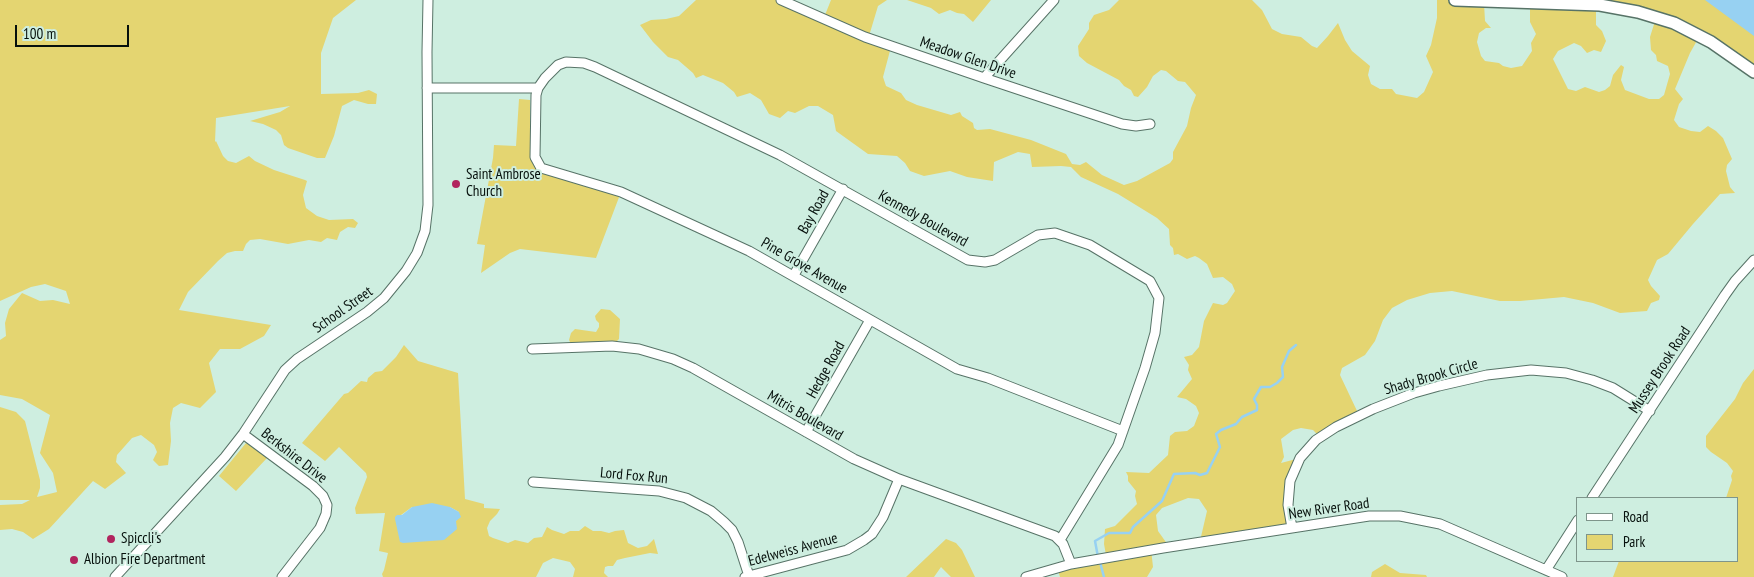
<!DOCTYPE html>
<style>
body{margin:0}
#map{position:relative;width:1754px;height:577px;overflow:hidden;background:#ceeee0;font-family:"PT Sans Narrow",sans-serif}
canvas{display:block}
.legend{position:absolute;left:1576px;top:497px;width:162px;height:65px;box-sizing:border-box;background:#ceeee0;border:1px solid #7e958b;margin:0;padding:6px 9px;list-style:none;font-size:15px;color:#06100c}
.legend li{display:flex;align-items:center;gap:10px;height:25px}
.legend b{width:25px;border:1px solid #7e958b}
.scale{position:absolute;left:15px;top:25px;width:114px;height:22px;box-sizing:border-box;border:2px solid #06100c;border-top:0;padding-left:6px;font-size:15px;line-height:18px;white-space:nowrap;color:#06100c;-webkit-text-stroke:4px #ceeee0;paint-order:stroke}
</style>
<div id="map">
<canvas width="1754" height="577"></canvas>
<ul class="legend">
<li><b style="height:6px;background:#fff"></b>Road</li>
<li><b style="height:14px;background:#e4d571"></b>Park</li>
</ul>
<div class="scale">100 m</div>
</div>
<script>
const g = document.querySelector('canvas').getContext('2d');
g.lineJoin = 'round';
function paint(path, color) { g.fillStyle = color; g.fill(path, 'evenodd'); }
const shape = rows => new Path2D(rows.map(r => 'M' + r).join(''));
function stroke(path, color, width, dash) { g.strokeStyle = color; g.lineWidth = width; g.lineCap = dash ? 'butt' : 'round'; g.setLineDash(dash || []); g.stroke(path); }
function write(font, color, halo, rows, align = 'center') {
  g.font = font + ' "PT Sans Narrow",sans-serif'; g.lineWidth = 4; g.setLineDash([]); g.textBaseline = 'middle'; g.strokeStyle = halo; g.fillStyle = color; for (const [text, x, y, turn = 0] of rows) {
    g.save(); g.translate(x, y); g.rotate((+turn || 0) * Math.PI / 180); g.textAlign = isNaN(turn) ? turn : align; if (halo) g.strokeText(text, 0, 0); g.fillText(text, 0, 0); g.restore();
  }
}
const green = shape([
 [0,0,356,0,333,18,321,53,321,94,358,93,369,90,377,94,376,104,368,104,354,100,342,106,334,136,325,158,317,158,288,148,284,145,281,135,276,130,263,124,250,121,280,112,290,106,216,118,215,142,216,141,223,156,228,161,236,163,249,156,255,161,274,170,305,180,307,181,303,195,306,208,317,216,329,220,353,219,358,223,355,228,348,227,340,232,337,240,327,238,321,242,309,240,288,244,260,239,250,240,246,244,243,251,235,251,227,253,218,261,188,292,179,310,271,325,264,336,240,349,220,349,209,363,216,392,200,408,181,403,173,408,170,423,171,441,168,465,159,466,153,460,157,452,154,445,141,435,132,438,117,455,116,462,126,473,105,489,93,481,49,529,33,539,23,532,12,529,0,530,0,505,22,504,30,500,0,500,0,407,16,412,25,421,40,480,40,488,37,497,57,492,53,473,40,453,50,415,22,399,0,395,0,340,6,336,5,323,9,309,22,293,40,301,53,300,70,304,66,291,45,284,31,287,0,301],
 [696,0,786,0,825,15,831,0,887,0,878,6,869,36,891,47,883,77,886,86,901,93,906,100,917,105,951,115,960,112,962,116,973,123,974,128,977,130,990,129,1031,140,1066,154,1072,164,1080,165,1086,162,1102,175,1124,185,1137,181,1170,163,1173,159,1173,152,1187,126,1191,108,1196,95,1185,82,1178,81,1166,71,1161,70,1153,76,1147,87,1138,97,1134,96,1131,90,1124,86,1119,80,1087,63,1079,56,1078,46,1089,29,1089,23,1094,15,1109,10,1119,0,1252,0,1262,10,1272,29,1282,34,1301,37,1312,46,1317,48,1328,36,1338,23,1345,40,1352,51,1370,66,1368,75,1371,84,1380,89,1392,89,1396,94,1417,98,1424,92,1433,72,1426,56,1431,45,1437,18,1437,0,1709,0,1754,29,1754,71,1699,37,1690,53,1675,89,1683,99,1679,104,1674,120,1679,127,1691,131,1700,132,1708,126,1716,131,1723,138,1732,159,1727,165,1726,171,1730,187,1735,193,1720,194,1693,224,1668,254,1657,260,1648,280,1651,286,1660,296,1659,300,1651,303,1647,311,1620,313,1593,303,1564,297,1520,301,1500,301,1452,291,1430,293,1407,300,1392,308,1383,320,1375,341,1365,355,1342,368,1340,375,1358,413,1319,436,1313,430,1301,428,1293,430,1281,439,1284,457,1281,463,1300,458,1290,481,1292,528,1200,541,1207,511,1199,499,1188,498,1162,508,1156,515,1158,531,1168,545,1151,549,1153,567,1147,577,1060,577,1057,567,1106,555,1104,544,1105,529,1115,526,1137,504,1135,496,1136,491,1128,481,1128,476,1126,472,1149,473,1168,455,1170,436,1175,432,1187,431,1194,426,1199,413,1196,406,1186,399,1177,397,1192,379,1188,370,1189,365,1184,357,1192,355,1199,347,1204,321,1213,303,1223,305,1227,303,1235,291,1232,284,1223,277,1213,278,1207,264,1199,258,1195,256,1187,259,1178,254,1174,255,1173,248,1170,245,1169,229,1157,218,1118,194,1081,177,1071,167,1061,166,1032,167,1030,154,1018,152,994,162,993,181,967,177,950,171,924,176,910,171,905,163,897,156,868,154,836,131,833,115,818,106,809,106,795,113,788,111,780,118,769,114,761,100,750,93,737,97,734,92,723,83,703,75,696,78,693,73,678,60,668,57,653,42,640,25,651,20,666,19,679,16],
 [1484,3,1530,4,1530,22,1536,34,1531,43,1532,51,1522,66,1511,68,1503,66,1499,63,1485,61,1481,56,1477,42,1479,33,1486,28,1491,28,1485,21],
 [1596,6,1656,18,1650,37,1651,50,1656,55,1657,61,1668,66,1670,74,1664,95,1659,99,1649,99,1625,90,1621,80,1624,67,1621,65,1613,75,1610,86,1605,90,1599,92,1585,87,1576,91,1568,89,1553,59,1558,51,1574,43,1581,46,1587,53,1594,50,1601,52,1606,41,1602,31,1596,25],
 [907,0,991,0,973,22,964,14,957,13,950,10,939,14,931,8],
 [519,99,530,100,530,158,535,168,621,192,596,258,520,249,510,253,481,273,485,245,477,244,493,158,494,145,516,146],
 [601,309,610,310,620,319,619,339,612,346,571,344,569,340,571,333,575,329,596,332,599,327,599,323,596,320,595,316],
 [404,345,418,361,458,373,465,499,484,504,484,508,500,509,497,514,490,521,487,528,489,536,493,538,508,543,515,540,528,543,534,538,542,537,547,527,552,530,564,534,570,531,579,531,585,526,593,531,601,531,609,533,615,531,624,530,628,543,638,548,647,546,654,539,658,554,650,553,625,558,617,560,613,566,608,566,605,567,604,573,608,577,615,577,573,577,575,569,570,562,553,558,543,563,536,577,383,577,382,574,384,570,388,553,379,551,385,513,356,514,355,508,367,477,366,473,339,447,325,461,302,443,344,394,348,393,361,381,367,382,368,378,375,372,382,371,396,357],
 [412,507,450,507,459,512,456,521,401,515],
 [1754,369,1754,577,1613,577,1619,561,1738,561,1738,498,1726,498,1732,480,1731,476,1733,471,1727,463,1711,452,1706,447,1706,436,1735,399,1743,383],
 [246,443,267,458,236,491,219,476],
 [946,539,956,543,962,550,975,577,951,577,941,567,934,577,906,577],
 [1385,564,1400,573,1426,575,1427,577,1371,577,1372,572]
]);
const water = shape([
 [1704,0,1754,0,1754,36,1705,0],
 [432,503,450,507,459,512,461,517,456,521,457,529,444,540,403,543,400,542,395,519,395,517,397,515,402,515,412,507]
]);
const stream = shape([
 [1098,557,1095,541,1109,533,1130,533,1133,527,1162,501,1174,474,1195,473,1200,475,1207,473,1220,447,1216,434,1221,430,1236,424,1242,417,1257,410,1257,405,1254,399,1261,387,1270,387,1277,383,1283,377,1282,367,1289,351,1296,345],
 [1100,562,1104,577]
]);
const minor = shape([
 [781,0,865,37,984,78,1122,124,1136,126,1150,124],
 [984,78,1054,0],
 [427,88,538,88,545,78,558,65,566,62,584,63,595,67,780,155,968,260,985,262,995,260,1038,235,1055,233,1090,245,1150,281,1159,298,1155,333,1145,368,1118,445,1060,540],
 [538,88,536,95,535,157,541,168,621,192,749,251,957,369,988,378,1123,431],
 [794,275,843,189],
 [532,349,612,346,639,349,673,359,693,368,854,459,899,479,1055,536,1063,544,1071,564],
 [806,432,870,320],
 [243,434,313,486,323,496,327,505,326,514,320,528,282,577],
 [533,482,659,491,686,498,711,511,724,522,732,530,738,542,749,576],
 [1592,498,1725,295,1735,281,1754,260],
 [1292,528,1288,505,1290,481,1300,458,1316,440,1336,427,1373,409,1414,393,1439,386,1487,375,1531,370,1566,373,1592,380,1613,388,1650,411],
 [1546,570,1578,520],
 [115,577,225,457,243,434,285,370,297,359,367,312,384,298,406,271,417,253,425,231,428,205,427,52,428,0],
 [745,577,847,550,864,540,872,534,883,517,899,479],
 [1026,577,1071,564,1163,548,1369,516,1400,516,1440,524,1562,577]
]);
const major = shape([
 [1455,0,1600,5,1638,12,1674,23,1711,42,1754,72]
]);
const markers = [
 [456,184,5,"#b1245e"],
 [111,539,5,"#b1245e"],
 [74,560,5,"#b1245e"]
];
const streetNames = [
 ["Meadow Glen Drive",968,58,19],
 ["Bay Road",814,212,-61],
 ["Kennedy Boulevard",923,219,29],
 ["Pine Grove Avenue",804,266,30],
 ["School Street",343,310,-35],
 ["Hedge Road",826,370,-61],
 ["Mussey Brook Road",1660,370,-57],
 ["Shady Brook Circle",1431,377,-16],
 ["Mitris Boulevard",805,416,30],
 ["Berkshire Drive",294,456,38],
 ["Lord Fox Run",634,476,5],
 ["New River Road",1329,509,-8],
 ["Edelweiss Avenue",793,550,-15]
];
const poiNames = [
 ["Saint Ambrose",466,175],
 ["Church",466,192],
 ["Spiccli's",121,539],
 ["Albion Fire Department",84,560]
];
paint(green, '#e4d571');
paint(water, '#97d1f2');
stroke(stream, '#97d1f2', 2.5);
stroke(minor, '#577367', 11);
stroke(major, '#577367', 14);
stroke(minor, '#fff', 9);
stroke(major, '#fff', 11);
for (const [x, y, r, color] of markers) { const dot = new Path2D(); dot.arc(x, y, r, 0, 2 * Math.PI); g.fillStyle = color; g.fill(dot); stroke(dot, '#ceeee0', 2); }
write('15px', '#06100c', '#ceeee0', streetNames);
write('15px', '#06100c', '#ceeee0', poiNames, 'left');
</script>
